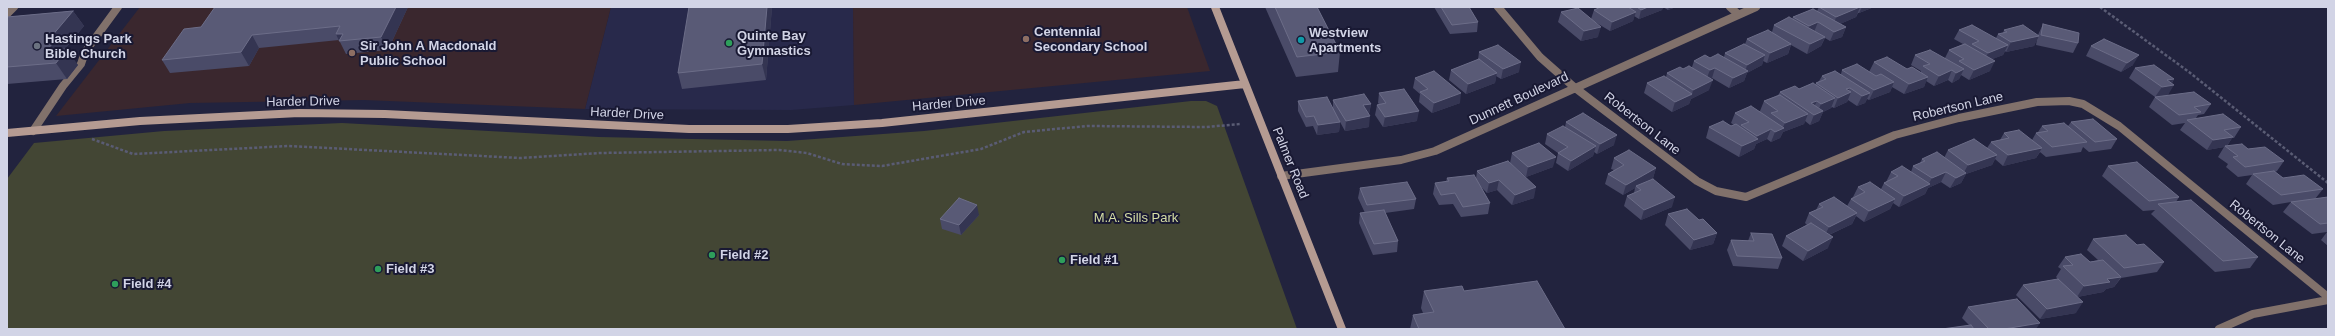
<!DOCTYPE html>
<style>
body{margin:0}
#map{position:relative;width:2335px;height:336px;overflow:hidden;background:#22233e;font-family:Arial,sans-serif}
canvas{display:block}
.frame{position:absolute;inset:0;border:8px solid #d2d4e6;pointer-events:none}
</style>
<div id="map">
<canvas width="2335" height="336"></canvas>
<div class="frame"></div>
</div>
<script>
const g = document.querySelector('canvas').getContext('2d');
g.lineJoin = 'round';
function paint(path, color) { g.fillStyle = color; g.fill(path, 'evenodd'); }
const shape = rows => new Path2D(rows.map(r => 'M' + r).join(''));
function stroke(path, color, width, dash) { g.strokeStyle = color; g.lineWidth = width; g.lineCap = dash ? 'butt' : 'round'; g.setLineDash(dash || []); g.stroke(path); }
function write(font, color, halo, rows, align = 'center') {
  g.font = font + ' Arial,sans-serif'; g.lineWidth = 4; g.setLineDash([]); g.textBaseline = 'middle'; g.strokeStyle = halo; g.fillStyle = color; for (const [text, x, y, turn = 0] of rows) {
    g.save(); g.translate(x, y); g.rotate((+turn || 0) * Math.PI / 180); g.textAlign = isNaN(turn) ? turn : align; if (halo) g.strokeText(text, 0, 0); g.fillText(text, 0, 0); g.restore();
  }
}
const built = shape([
 [611,7,853,7,854,105,791,110,585,109]
]);
const education = shape([
 [140,7,611,7,585,109,364,100,190,103,56,116],
 [853,7,1187,7,1210,71,854,105]
]);
const green = shape([
 [1191,101,1206,101,1217,106,1297,329,7,329,7,179,34,143,164,131,342,123,599,137,787,141,924,131]
]);
const path = shape([
 [2100,7,2189,72,2328,183],
 [92,139,133,154,289,146,520,158,600,153,779,150,807,153,842,164,882,166,981,149,1024,132,1087,126,1206,127,1241,124]
]);
const lane = shape([
 [7,14,14,7],
 [33,131,63,86,81,64,85,52,118,7]
]);
const street = shape([
 [1498,7,1540,57,1574,87,1697,181,1716,191,1746,197,1895,135,1959,118,2037,102,2069,101,2083,104,2119,126,2328,297],
 [1730,7,1738,14],
 [1281,176,1401,160,1435,151,1756,7],
 [2219,329,2253,314,2328,300]
]);
const secondary = shape([
 [1215,7,1342,329],
 [7,133,140,121,299,113,385,114,689,129,788,129,882,123,1245,84]
]);
const wall = shape([
 [215,7,408,7,388,50,346,54,339,40,259,48,249,66,170,73,162,60,201,27],
 [772,7,766,80,682,89,678,73],
 [1265,7,1317,7,1340,52,1338,72,1296,77],
 [1434,7,1469,7,1478,22,1477,32,1450,34],
 [1601,7,1676,7,1668,10,1663,7,1662,10,1639,19,1634,16,1633,21,1610,31,1595,22,1598,37,1581,41,1558,22,1561,12,1591,19,1594,10],
 [1819,7,1874,7,1859,13,1858,13,1856,17,1840,24,1846,27,1842,37,1830,41,1825,38,1821,46,1807,54,1791,45,1788,54,1767,63,1763,61,1762,65,1747,73,1744,81,1729,88,1712,78,1710,78,1709,90,1691,99,1689,104,1672,112,1644,93,1647,83,1666,77,1667,73,1683,69,1692,67,1694,61,1710,58,1724,57,1725,53,1745,44,1747,39,1772,32,1774,25,1792,19,1793,17,1817,11],
 [73,11,84,26,64,50,78,65,67,79,7,84,7,17],
 [2043,24,2078,43,2073,53,2036,45,2037,39,2034,46,2006,52,2005,51,2003,55,1992,59,1990,71,1969,80,1961,75,1959,79,1952,83,1948,80,1934,86,1926,81,1924,87,1904,94,1892,87,1890,92,1869,100,1867,99,1865,103,1857,106,1848,100,1847,102,1834,108,1832,107,1831,108,1823,112,1819,121,1810,125,1805,121,1804,124,1783,132,1780,138,1771,142,1767,139,1756,144,1754,149,1739,157,1706,138,1709,127,1731,126,1734,125,1731,123,1735,113,1760,111,1764,101,1778,95,1780,92,1799,89,1815,85,1816,83,1819,81,1822,76,1841,74,1842,70,1869,72,1874,62,1921,72,1921,71,1911,65,1915,55,1945,58,1949,50,1963,44,1954,39,1959,30,1996,38,1998,34,2003,33,2004,30,2038,35],
 [2091,46,2133,65,2121,72,2086,56],
 [1479,52,1519,72,1501,79,1496,76,1495,83,1466,94,1449,80,1451,70,1478,60],
 [2135,68,2174,79,2172,83,2168,95,2155,97,2129,78],
 [1415,78,1460,103,1432,113,1419,102,1420,94,1413,88],
 [1379,93,1417,121,1383,127,1375,115,1377,105,1379,104,1378,103],
 [2155,97,2211,104,2204,114,2198,115,2196,118,2241,127,2234,138,2232,138,2227,146,2248,149,2284,161,2277,171,2275,172,2283,178,2323,189,2315,199,2328,197,2328,246,2321,240,2327,232,2312,234,2283,212,2291,202,2273,205,2246,184,2252,175,2238,177,2226,167,2228,164,2218,157,2224,147,2207,150,2180,130,2185,123,2172,125,2149,107],
 [1333,100,1371,104,1369,114,1369,127,1345,131,1340,122,1339,132,1317,135,1313,126,1306,127,1298,111,1298,101,1333,108],
 [1566,122,1614,145,1597,154,1594,152,1593,156,1568,171,1556,163,1558,153,1545,144,1547,134,1565,127],
 [2071,122,2117,139,2111,149,2089,152,2083,147,2081,152,2046,157,2040,152,2036,158,2003,166,1995,159,1992,165,1966,174,1961,183,1950,188,1941,182,1928,188,1925,194,1899,207,1893,203,1890,209,1864,222,1856,216,1852,224,1829,235,1828,248,1803,261,1782,246,1786,236,1807,225,1805,223,1809,213,1816,210,1819,204,1847,206,1851,199,1853,197,1858,187,1881,189,1884,183,1886,182,1891,172,1911,172,1913,166,1920,163,1922,159,1944,158,1948,150,1987,148,1991,142,2000,140,2004,133,2032,140,2036,133,2038,132,2042,126,2068,126],
 [1512,153,1553,167,1526,177,1510,163],
 [1614,158,1656,168,1653,178,1646,182,1672,207,1641,220,1624,206,1627,196,1634,193,1635,188,1623,195,1605,184,1608,174,1614,170,1611,169],
 [1508,161,1534,198,1512,205,1497,190,1487,193,1481,187,1490,203,1488,214,1461,217,1453,204,1439,205,1433,194,1435,183,1446,182,1447,178,1476,179,1477,171],
 [2108,166,2179,197,2176,202,2258,257,2250,268,2215,272,2151,214,2155,210,2143,211,2102,176],
 [1360,188,1416,199,1414,209,1385,213,1398,241,1397,252,1373,255,1359,223,1360,213,1365,213,1358,198],
 [1668,214,1699,220,1717,233,1713,244,1690,250,1665,225],
 [979,215,961,235,942,229,940,219],
 [1751,233,1782,258,1778,269,1733,266,1727,250,1731,240,1748,241],
 [2093,239,2137,245,2164,262,2157,272,2121,278,2114,287,2106,289,2103,292,2077,297,2076,313,2040,319,2016,295,2023,285,2058,279,2056,277,2061,269,2058,267,2065,257,2090,262,2098,260,2087,250],
 [1424,291,1464,291,1565,329,1410,329,1413,315,1423,313,1421,308],
 [1968,307,2036,329,1942,329,1970,326,1962,318]
]);
const shadedWall = shape([
 [396,7,408,7,388,50,381,37],
 [767,7,772,7,766,80,762,64],
 [1648,7,1663,7,1662,10,1639,19,1641,10],
 [1669,7,1676,7,1668,10],
 [1860,7,1856,17,1833,27,1836,17],
 [1862,7,1874,7,1859,13],
 [73,11,84,26,61,54,67,49,78,65,67,79,56,63,46,51,46,43],
 [1636,12,1633,21,1610,31,1612,22],
 [1818,22,1814,32,1805,35,1809,26],
 [1601,27,1598,37,1581,41,1584,31],
 [1846,27,1842,37,1830,41,1834,32],
 [336,34,343,34,339,41],
 [252,35,259,48,249,66,241,52],
 [2039,36,2034,46,2006,52,2011,42],
 [1825,37,1821,46,1807,54,1810,44],
 [1791,44,1788,54,1767,63,1770,53],
 [2008,45,2003,55,1983,63,1988,53],
 [1765,55,1762,65,1747,73,1744,81,1729,88,1733,78,1745,73,1747,65],
 [2139,55,2133,65,2121,72,2127,63],
 [1995,61,1990,71,1969,80,1974,70],
 [1521,62,1519,72,1501,79,1503,69],
 [1715,68,1712,78,1706,80,1710,70],
 [1964,69,1959,79,1952,83,1956,73],
 [1952,70,1948,80,1934,86,1939,76],
 [1497,73,1495,83,1466,94,1468,84],
 [1928,77,1924,87,1904,94,1909,84],
 [2174,79,2170,86,2174,85,2168,95,2155,97,2162,87,2167,80],
 [1713,80,1709,90,1691,99,1689,104,1672,112,1675,102,1692,95,1693,90],
 [1894,82,1890,92,1869,100,1874,90],
 [1850,88,1847,94,1851,92,1847,102,1834,108,1838,98,1846,89],
 [1461,93,1460,103,1432,113,1434,103],
 [1870,93,1865,103,1857,106,1862,96],
 [1835,98,1831,108,1823,112,1819,121,1810,125,1814,115,1817,113,1821,104],
 [1817,101,1812,111,1811,103],
 [1371,104,1369,114,1362,115,1363,105],
 [1419,111,1417,121,1383,127,1385,117],
 [1808,114,1804,124,1783,132,1780,138,1771,142,1775,132,1782,129,1785,123],
 [1370,116,1369,127,1345,131,1346,121],
 [1340,122,1339,132,1317,135,1318,125],
 [1771,129,1767,139,1756,144,1754,149,1739,157,1742,146,1755,140,1757,136],
 [1617,135,1614,145,1597,154,1600,144],
 [2233,137,2226,147,2225,146,2224,147,2207,150,2213,140],
 [1596,146,1593,156,1568,171,1571,161],
 [2042,148,2036,158,2003,166,2008,155],
 [1997,155,1992,165,1966,174,1961,183,1950,188,1956,178,1963,174,1968,165],
 [1556,157,1553,167,1526,177,1528,167],
 [1656,168,1653,178,1637,187,1636,186,1635,188,1623,195,1626,185],
 [1946,172,1941,182,1928,188,1925,194,1899,207,1904,196,1928,185,1932,178],
 [1499,180,1497,190,1487,193,1489,183],
 [1536,187,1534,198,1512,205,1515,195],
 [1675,197,1672,207,1641,220,1644,210],
 [1895,199,1890,209,1864,222,1869,211],
 [977,205,979,215,961,235,959,225],
 [1857,213,1852,224,1824,237,1829,227],
 [1717,233,1713,244,1690,250,1694,240],
 [1833,237,1828,248,1803,261,1808,251],
 [2121,277,2114,287,2106,289,2103,292,2077,297,2084,286,2107,279],
 [2083,302,2076,313,2040,319,2047,309],
 [2040,323,2036,329,2004,329]
]);
const building = shape([
 [215,7,396,7,381,37,339,41,343,34,336,34,340,26,252,35,241,52,162,60,184,29,201,27,215,7],
 [689,7,767,7,762,64,678,73,689,7],
 [1275,7,1317,7,1340,52,1297,57,1275,7],
 [1441,7,1469,7,1478,22,1452,25,1441,7],
 [1601,7,1628,7,1636,12,1612,22,1594,10,1601,7],
 [1637,7,1648,7,1641,10,1637,7],
 [1819,7,1860,7,1836,17,1819,7],
 [1578,8,1601,27,1584,31,1561,12,1578,8],
 [1813,9,1846,27,1834,32,1818,22,1809,26,1793,17,1813,9],
 [73,11,46,43,53,43,46,51,67,49,56,63,7,67,7,17,73,11],
 [1789,17,1825,37,1810,44,1774,25,1789,17],
 [2043,24,2079,33,2078,43,2041,35,2043,24],
 [1972,25,2008,45,1988,53,1972,44,1979,41,1959,30,1972,25],
 [2023,25,2039,36,2011,42,1998,34,2007,32,2004,30,2023,25],
 [1768,30,1791,44,1770,53,1747,39,1768,30],
 [2104,39,2139,55,2127,63,2091,46,2104,39],
 [1744,44,1765,55,1747,65,1725,53,1744,44],
 [1965,44,1995,61,1974,70,1959,61,1964,59,1949,50,1965,44],
 [1498,45,1521,62,1503,69,1479,52,1498,45],
 [1930,50,1964,69,1956,73,1952,70,1939,76,1923,66,1930,64,1915,55,1930,50],
 [1718,54,1748,71,1733,78,1715,68,1710,70,1694,61,1705,55,1710,58,1718,54],
 [1887,57,1907,69,1912,67,1928,77,1909,84,1874,62,1887,57],
 [1479,59,1497,73,1468,84,1451,70,1479,59],
 [1857,64,1876,76,1881,74,1894,82,1874,90,1842,70,1857,64],
 [2154,65,2174,79,2167,80,2174,85,2162,87,2135,68,2154,65],
 [1689,66,1713,80,1693,90,1667,73,1680,67,1683,69,1689,66],
 [1434,71,1461,93,1434,103,1420,92,1428,89,1415,78,1434,71],
 [1835,71,1870,93,1862,96,1850,88,1846,89,1851,92,1838,98,1816,83,1826,79,1822,76,1835,71],
 [1664,76,1692,94,1675,102,1647,83,1664,76],
 [1813,83,1835,98,1821,104,1817,101,1811,103,1823,111,1814,115,1780,92,1795,86,1799,89,1813,83],
 [1404,89,1419,111,1385,117,1377,105,1386,103,1379,93,1404,89],
 [2194,92,2211,104,2194,107,2201,112,2179,115,2155,97,2194,92],
 [1364,94,1371,104,1363,105,1370,116,1346,121,1333,100,1364,94],
 [1780,95,1808,114,1785,123,1771,113,1778,111,1764,101,1780,95],
 [1327,97,1340,122,1318,125,1314,116,1306,117,1298,101,1327,97],
 [1751,106,1784,128,1775,132,1771,129,1757,136,1741,125,1749,122,1735,113,1751,106],
 [1583,113,1617,135,1600,144,1566,122,1583,113],
 [2223,114,2241,127,2224,130,2233,137,2213,140,2187,120,2223,114],
 [2093,119,2117,139,2095,142,2071,122,2093,119],
 [1723,121,1731,126,1736,124,1758,139,1742,146,1709,127,1723,121],
 [2064,123,2087,142,2052,147,2036,133,2048,131,2042,126,2064,123],
 [1563,126,1596,146,1571,161,1558,153,1568,147,1547,134,1563,126],
 [2019,130,2042,148,2008,155,1991,142,2009,138,2004,133,2019,130],
 [1974,139,1997,155,1968,165,1948,150,1974,139],
 [1539,143,1556,157,1528,167,1512,153,1539,143],
 [2242,144,2248,149,2265,147,2284,161,2245,167,2233,157,2238,156,2225,146,2242,144],
 [1629,150,1656,168,1626,185,1608,174,1624,165,1614,158,1629,150],
 [1937,152,1966,173,1956,178,1946,172,1932,178,1913,166,1925,161,1922,159,1937,152],
 [1508,161,1536,187,1515,195,1499,180,1489,183,1477,171,1508,161],
 [2137,162,2179,197,2149,201,2108,166,2137,162],
 [1902,166,1930,184,1904,196,1884,183,1898,176,1891,172,1902,166],
 [2274,171,2283,178,2304,175,2323,189,2281,195,2253,174,2274,171],
 [1474,175,1490,203,1463,207,1455,193,1441,195,1435,183,1449,181,1447,178,1474,175],
 [1653,179,1675,197,1644,210,1627,196,1641,190,1636,186,1653,179],
 [1407,182,1416,199,1367,205,1360,188,1407,182],
 [1870,182,1895,199,1869,211,1851,199,1865,192,1858,187,1870,182],
 [1834,197,1857,213,1829,227,1809,213,1823,207,1819,204,1834,197],
 [2328,197,2328,223,2320,224,2291,202,2328,197],
 [959,198,977,205,959,225,940,219,959,198],
 [2191,200,2258,257,2223,261,2158,204,2191,200],
 [1687,209,1699,220,1703,219,1717,233,1694,240,1668,214,1687,209],
 [1384,210,1398,241,1374,244,1360,213,1384,210],
 [1811,223,1833,237,1808,251,1786,236,1811,223],
 [1751,233,1772,234,1782,258,1737,256,1731,240,1754,241,1751,233],
 [2126,235,2137,245,2144,244,2164,262,2124,268,2093,239,2126,235],
 [2081,254,2090,262,2103,260,2121,277,2107,279,2110,282,2084,286,2063,266,2073,265,2065,257,2081,254],
 [2058,279,2083,302,2047,309,2023,285,2058,279],
 [1537,281,1565,329,1419,329,1413,315,1434,312,1424,291,1462,286,1464,291,1537,281],
 [2017,299,2040,323,2004,329,1989,329,1968,307,2017,299],
 [1971,325,1974,329,1942,329,1971,325]
]);
const markers = [
 [1026,39,4,"#8d6e63"],
 [1301,40,4,"#0f9aa8"],
 [729,43,4,"#2e9e5b"],
 [37,46,4,"#6b7280"],
 [352,53,4,"#8d6e63"],
 [712,255,4,"#2e9e5b"],
 [1062,260,4,"#2e9e5b"],
 [378,269,4,"#2e9e5b"],
 [115,284,4,"#2e9e5b"]
];
const poiNames = [
 ["Centennial",1034,32],
 ["Secondary School",1034,47],
 ["Westview",1309,33],
 ["Apartments",1309,48],
 ["Quinte Bay",737,36],
 ["Gymnastics",737,51],
 ["Hastings Park",45,39],
 ["Bible Church",45,54],
 ["Sir John A Macdonald",360,46],
 ["Public School",360,61],
 ["Field #2",720,255],
 ["Field #1",1070,260],
 ["Field #3",386,269],
 ["Field #4",123,284]
];
const streetNames = [
 ["Dunnett Boulevard",1519,99,-25],
 ["Harder Drive",303,102,-1],
 ["Harder Drive",949,104,-5],
 ["Robertson Lane",1958,107,-13],
 ["Harder Drive",627,114,3],
 ["Robertson Lane",1642,124,38],
 ["Palmer Road",1290,163,68],
 ["Robertson Lane",2267,232,39]
];
const parkNames = [
 ["M.A. Sills Park",1136,218]
];
paint(built, '#28294b');
paint(education, '#3a272e');
paint(green, '#434634');
stroke(path, '#5a5c74', 2.5, [3, 2]);
stroke(lane, '#81716b', 8);
stroke(street, '#81716b', 8);
stroke(secondary, '#b59b92', 8);
paint(wall, '#4a4b68');
paint(shadedWall, '#343552');
paint(building, '#595a76');
stroke(building, '#6c6d88', 1);
for (const [x, y, r, color] of markers) { const dot = new Path2D(); dot.arc(x, y, r, 0, 2 * Math.PI); g.fillStyle = color; g.fill(dot); stroke(dot, '#191933', 1.5); }
write('bold 13px', '#d2d4e6', '#191933', poiNames, 'left');
write('13px', '#d2d4e6', '#191933', streetNames);
write('13px', '#d6dea5', '#191933', parkNames);
</script>
